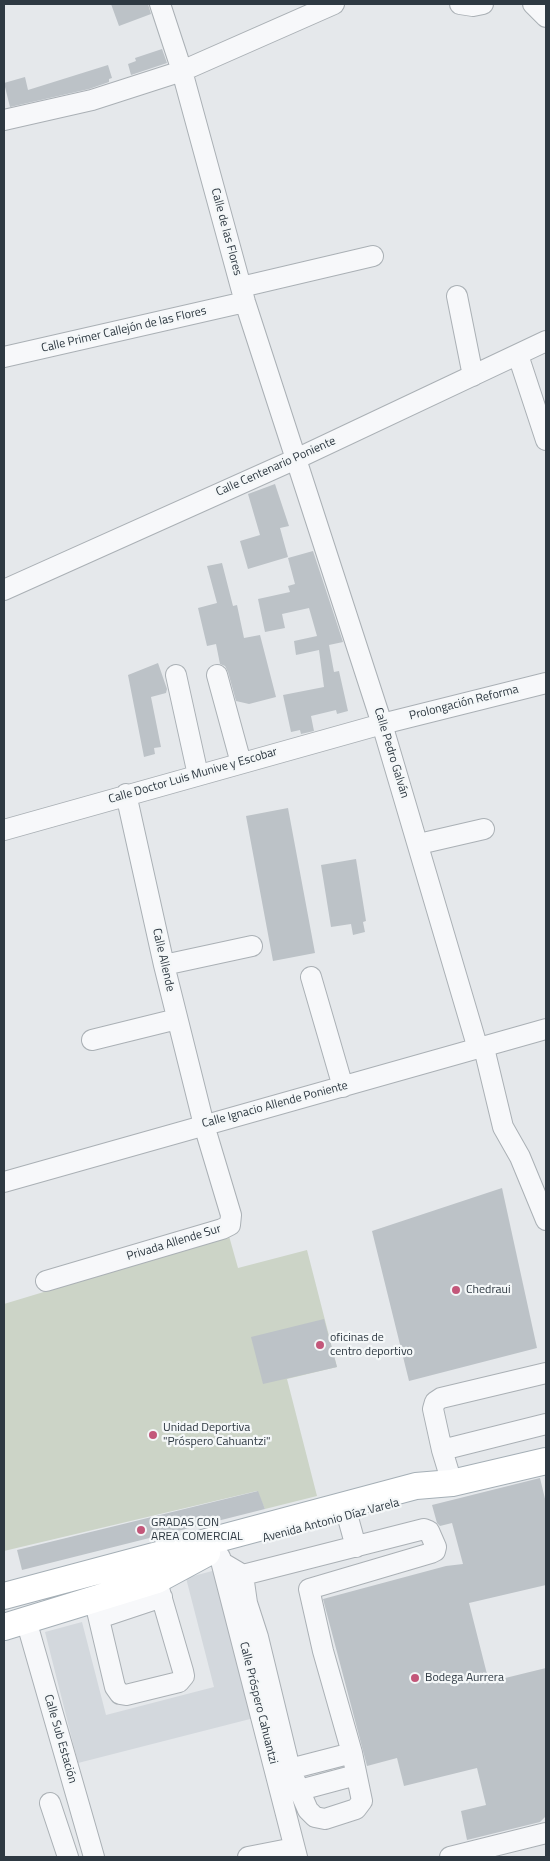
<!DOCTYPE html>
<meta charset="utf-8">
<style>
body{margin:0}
#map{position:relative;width:550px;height:1861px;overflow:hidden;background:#e5e8eb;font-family:"Titillium Web",sans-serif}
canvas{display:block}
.frame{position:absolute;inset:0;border:5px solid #2e3942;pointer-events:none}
</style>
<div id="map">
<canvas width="550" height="1861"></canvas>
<div class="frame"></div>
</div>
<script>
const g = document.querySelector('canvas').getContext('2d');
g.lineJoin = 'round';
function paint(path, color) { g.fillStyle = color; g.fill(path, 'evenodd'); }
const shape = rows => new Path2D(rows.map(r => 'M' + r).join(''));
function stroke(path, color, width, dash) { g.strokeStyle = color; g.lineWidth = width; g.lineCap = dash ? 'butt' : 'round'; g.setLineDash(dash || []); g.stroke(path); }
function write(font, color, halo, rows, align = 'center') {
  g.font = font + ' "Titillium Web",sans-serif'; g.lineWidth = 4.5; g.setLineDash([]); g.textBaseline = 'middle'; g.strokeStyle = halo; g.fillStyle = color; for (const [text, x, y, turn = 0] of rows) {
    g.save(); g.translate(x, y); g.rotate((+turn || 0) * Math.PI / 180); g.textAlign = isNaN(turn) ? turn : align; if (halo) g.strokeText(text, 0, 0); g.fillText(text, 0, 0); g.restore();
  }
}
const built = shape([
 [216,1570,254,1718,78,1763,45,1632,82,1622,106,1715,214,1687,186,1578]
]);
const green = shape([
 [229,1236,238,1268,307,1250,337,1367,287,1379,317,1496,265,1509,257,1491,4,1551,4,1304]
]);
const building = shape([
 [111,4,148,4,151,14,119,26],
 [162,49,167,63,131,75,128,64,136,61,135,58],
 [108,65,112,78,109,79,109,82,89,89,10,107,4,83,25,77,28,90],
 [275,484,289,526,280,528,288,557,248,569,240,541,260,535,248,494],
 [313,551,343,642,329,645,334,672,339,671,348,711,337,714,336,710,311,716,314,731,301,734,300,730,291,732,283,695,324,687,319,650,296,655,294,641,317,636,309,608,282,614,285,628,265,632,258,599,290,592,288,586,295,584,288,558],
 [222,563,233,606,237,605,244,638,260,635,276,697,249,704,236,701,228,672,225,666,220,664,216,644,207,646,198,608,217,603,207,566],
 [158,663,167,689,166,693,151,697,161,747,154,748,155,754,144,757,128,675],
 [288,808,315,953,273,961,246,816],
 [356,859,366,921,363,922,365,932,353,935,351,924,331,927,321,865],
 [502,1188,537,1348,409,1381,372,1231],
 [324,1319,337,1367,263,1384,251,1337],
 [540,1478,546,1503,546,1585,469,1603,489,1682,546,1668,546,1816,540,1822,467,1840,461,1811,486,1805,477,1768,404,1786,397,1758,367,1766,323,1599,446,1566,463,1564,452,1523,440,1526,437,1523,432,1505],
 [258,1491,265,1509,22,1570,17,1550]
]);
const minor = shape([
 [160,4,182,71,245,302,382,724,478,1049],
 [460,4,473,6,483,4],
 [533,4,546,17],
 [4,120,92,100,182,71,334,4],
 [241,287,373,256],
 [457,296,473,376],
 [518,355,546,440],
 [4,357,245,302],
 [4,590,296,459,546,341],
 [176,675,198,775],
 [217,675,241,763],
 [4,830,382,724,546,683],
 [419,844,484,829],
 [164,965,252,946],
 [311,977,343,1087],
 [92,1040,177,1019],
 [484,1048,503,1127,520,1157,546,1220],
 [4,1182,546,1029],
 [46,1281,222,1229,230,1225,231,1215,204,1125,164,965,126,794],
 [442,1450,546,1424],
 [452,1483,442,1450,433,1409,435,1402,441,1398,546,1373],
 [348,1518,356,1547],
 [220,1557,297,1857],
 [221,1562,243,1575,424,1529,429,1531,436,1547,435,1551,431,1553,309,1589,323,1651,352,1753,290,1769,258,1637,247,1603,243,1575],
 [94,1598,115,1687,120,1694,126,1695,179,1682,184,1676,183,1671,153,1568],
 [99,1618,162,1597],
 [26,1620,94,1857],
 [290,1769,308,1810,315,1817,325,1819,356,1809,362,1801,352,1753],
 [300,1790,356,1775],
 [50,1803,68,1857],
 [248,1857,294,1848],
 [450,1857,546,1833]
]);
const major = shape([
 [4,1596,416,1486,452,1483,546,1461],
 [4,1627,157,1580,207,1553]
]);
const markers = [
 [456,1290,5,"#c3577a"],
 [320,1345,5,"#c3577a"],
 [153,1435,5,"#c3577a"],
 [141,1530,5,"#c3577a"],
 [415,1678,5,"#c3577a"]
];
const streetNames = [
 ["Calle de las Flores",226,232,75],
 ["Calle Primer Callejón de las Flores",124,330,-13],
 ["Calle Centenario Poniente",276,467,-24],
 ["Prolongación Reforma",464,703,-14],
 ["Calle Pedro Galván",391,753,73],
 ["Calle Doctor Luis Munive y Escobar",193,776,-16],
 ["Calle Allende",163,960,77],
 ["Calle Ignacio Allende Poniente",275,1105,-15],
 ["Privada Allende Sur",174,1243,-17],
 ["Avenida Antonio Díaz Varela",331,1521,-15],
 ["Calle Próspero Cahuantzi",258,1703,76],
 ["Calle Sub Estación",60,1739,74]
];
const poiNames = [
 ["Chedraui",466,1290],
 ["oficinas de",330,1338],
 ["centro deportivo",330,1352],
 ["Unidad Deportiva",163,1428],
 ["\"Próspero Cahuantzi\"",163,1442],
 ["GRADAS CON",151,1523],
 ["AREA COMERCIAL",151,1537],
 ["Bodega Aurrera",425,1678]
];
paint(built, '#d3d8dd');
paint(green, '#ccd4c7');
paint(building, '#bcc2c7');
stroke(minor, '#aab0b5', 22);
stroke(major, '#a5afb6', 28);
stroke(minor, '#f7f8fa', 20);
stroke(major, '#fff', 26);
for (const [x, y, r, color] of markers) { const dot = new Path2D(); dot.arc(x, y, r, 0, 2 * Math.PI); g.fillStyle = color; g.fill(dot); stroke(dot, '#f4f7f8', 2); }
write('12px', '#2e3942', '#f4f7f8', streetNames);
write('12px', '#2e3942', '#f4f7f8', poiNames, 'left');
</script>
